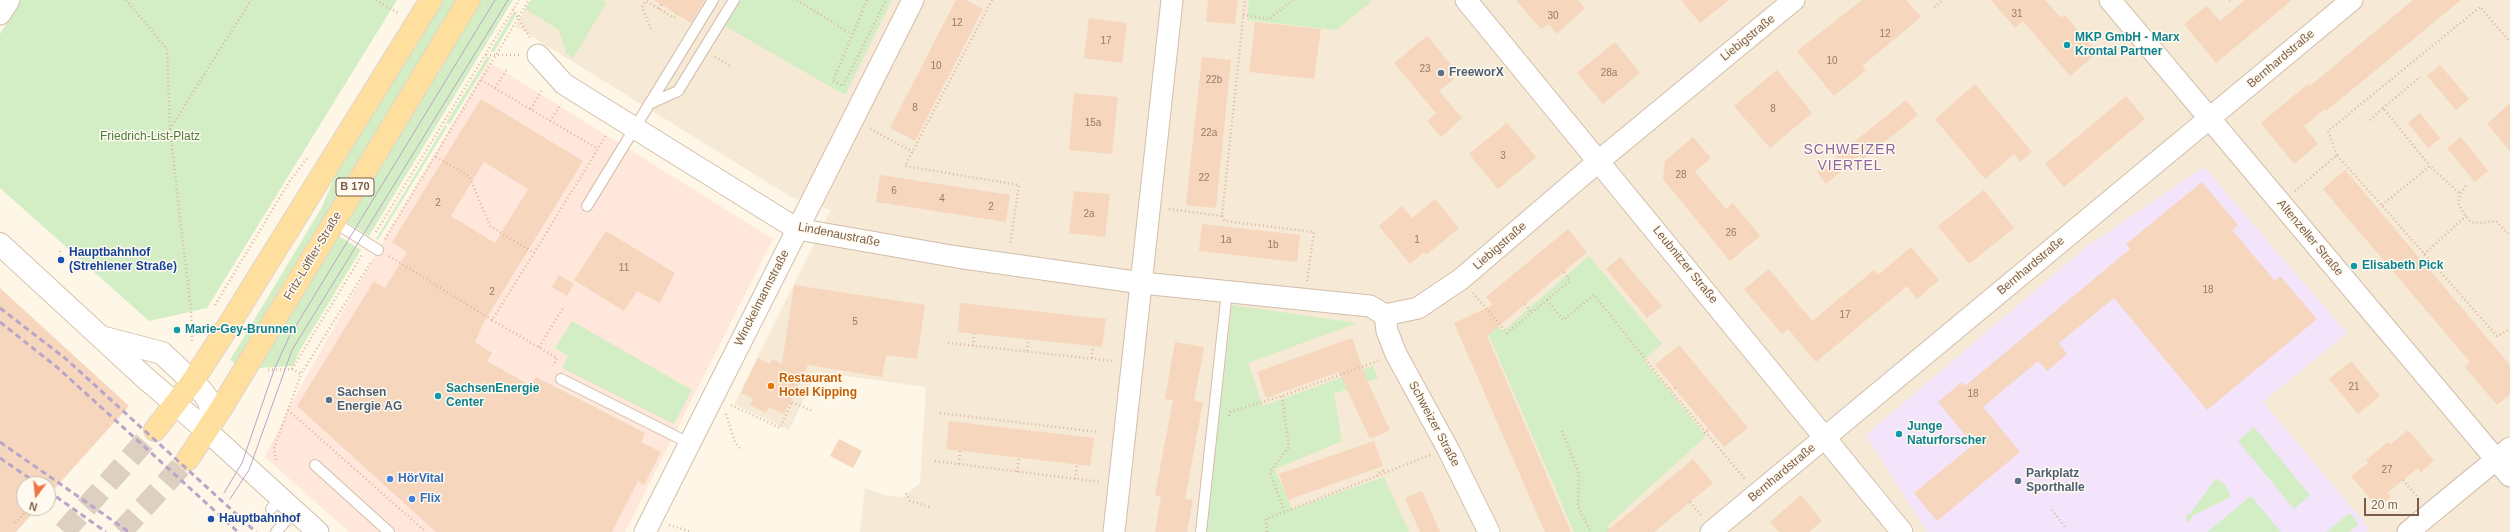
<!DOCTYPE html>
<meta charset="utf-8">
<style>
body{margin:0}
#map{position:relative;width:2510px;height:532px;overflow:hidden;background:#fef6e7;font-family:Arial,sans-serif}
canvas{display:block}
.north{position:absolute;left:16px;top:476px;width:40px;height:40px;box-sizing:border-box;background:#fffaef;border:1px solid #cabbad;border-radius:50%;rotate:195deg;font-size:11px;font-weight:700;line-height:16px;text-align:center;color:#7b5d49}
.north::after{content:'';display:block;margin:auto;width:14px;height:18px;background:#f17244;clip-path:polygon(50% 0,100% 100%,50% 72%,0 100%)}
.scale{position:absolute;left:2364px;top:498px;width:55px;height:18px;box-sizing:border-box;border:2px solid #7b5d49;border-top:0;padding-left:5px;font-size:12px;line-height:14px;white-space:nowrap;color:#7b5d49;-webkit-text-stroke:3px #fffaef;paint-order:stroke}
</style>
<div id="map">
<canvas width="2510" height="532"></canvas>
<div class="north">N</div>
<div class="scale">20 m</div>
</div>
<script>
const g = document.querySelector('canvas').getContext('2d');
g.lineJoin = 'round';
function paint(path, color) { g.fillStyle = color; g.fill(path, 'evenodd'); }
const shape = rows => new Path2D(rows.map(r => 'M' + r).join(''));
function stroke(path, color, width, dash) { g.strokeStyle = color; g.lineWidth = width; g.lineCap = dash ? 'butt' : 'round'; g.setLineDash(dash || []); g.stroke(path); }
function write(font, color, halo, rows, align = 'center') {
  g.font = font + ' Arial,sans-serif'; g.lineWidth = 3; g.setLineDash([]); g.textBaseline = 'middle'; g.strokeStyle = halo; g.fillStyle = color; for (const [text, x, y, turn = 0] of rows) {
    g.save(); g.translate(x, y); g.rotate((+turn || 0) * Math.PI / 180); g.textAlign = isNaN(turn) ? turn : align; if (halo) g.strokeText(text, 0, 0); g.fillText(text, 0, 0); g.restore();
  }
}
const residential = shape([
 [531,0,2510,0,2510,532,860,532,865,488,883,495,903,497,920,483,926,387,817,372,789,430,734,404,831,210,791,197,515,26]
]);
const commercial = shape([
 [489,62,773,239,625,532,349,532,265,457,296,395,378,250]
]);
const education = shape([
 [2204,167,2347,333,2263,402,2370,529,2366,532,1927,532,1866,435,2086,247]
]);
const green = shape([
 [21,0,397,0,207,308,149,321,0,188,0,34],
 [443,0,458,0,235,363,230,360,322,207,336,174],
 [481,0,513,0,369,236,346,222],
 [531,0,603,0,607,2,573,58,567,54,559,30,525,9],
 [741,0,892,0,845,95,725,26],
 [1249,0,1368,0,1371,2,1336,30,1247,20],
 [514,12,516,15,494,52,490,52],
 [487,57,491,57,449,125,446,123],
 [445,125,447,127,378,240,376,239],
 [337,235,361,250,300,350,293,366,257,368],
 [1589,256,1662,344,1644,360,1706,436,1607,526,1611,532,1574,532,1478,310,1503,331],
 [1232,305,1357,323,1248,363,1263,406,1373,366,1378,378,1334,394,1342,441,1275,469,1292,509,1384,477,1409,532,1206,532],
 [572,321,692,390,674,424,562,368,568,356,555,348],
 [2254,427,2310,495,2294,509,2238,441],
 [2216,478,2226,486,2231,497,2192,516,2189,522,2186,521,2186,515,2190,514],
 [2251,496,2281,532,2207,532],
 [2350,513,2359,524,2349,532,2326,532]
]);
const building = shape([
 [654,0,705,0,691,23],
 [956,0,966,0,983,9,915,141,890,128],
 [1208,0,1238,0,1235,24,1206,22],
 [1516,0,1578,0,1585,8,1557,34,1549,24,1541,29],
 [1681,0,1729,0,1700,23],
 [1862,0,1906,0,1921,17,1862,66,1866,70,1834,96,1797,51],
 [1991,0,2045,0,2061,18,2065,15,2097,53,2070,76,2023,21,2015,28],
 [2245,0,2292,0,2216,63,2184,24,2207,6,2220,21],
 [2413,0,2461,0,2326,111,2325,109,2304,126,2318,144,2294,164,2261,123,2308,84,2310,86],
 [1089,18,1127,23,1122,63,1084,58],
 [1255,22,1321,29,1314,79,1249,72],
 [1427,36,1453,67,1447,71,1454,79,1439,91,1462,118,1441,137,1427,121,1436,113,1394,63],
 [1615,42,1640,73,1603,104,1577,73],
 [1202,57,1231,60,1216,208,1186,205],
 [2440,65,2469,99,2456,110,2427,76],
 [1777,70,1812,113,1770,148,1734,106],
 [1975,84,2032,152,2020,162,2014,154,1985,179,1935,119],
 [1074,93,1118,97,1112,154,1069,150],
 [2126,96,2145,119,2064,187,2045,164],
 [481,99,583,161,484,322,475,342,492,353,487,361,531,386,536,377,645,433,641,442,661,452,644,485,638,481,612,532,436,532,297,406,374,281,385,288,407,252,392,242],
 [484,162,528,189,495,243,451,216],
 [1906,100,1918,115,1863,159,1860,156,1826,184,1817,172],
 [2510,103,2510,151,2487,124],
 [2420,113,2440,138,2428,148,2408,123],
 [1507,123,1536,157,1498,189,1469,154],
 [1693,137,1711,158,1695,172,1726,209,1733,203,1760,236,1730,261,1663,179,1665,161],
 [2461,137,2488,171,2475,182,2447,148],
 [2345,170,2510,365,2510,394,2497,405,2465,367,2470,362,2323,189],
 [880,175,1010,195,1006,222,876,202],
 [2202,182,2238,225,2232,230,2275,281,2280,276,2317,319,2207,410,2114,298,2059,343,2067,354,2047,371,2038,361,1983,407,2020,452,1937,521,1914,493,1973,445,1938,402,1962,382,1965,386,2130,249,2126,244],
 [1984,190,2014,228,1969,264,1938,226],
 [1074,191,1110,194,1105,237,1069,233],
 [1435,199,1459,228,1426,255,1424,252,1410,264,1379,226,1402,206,1412,218],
 [1202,224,1300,235,1297,262,1199,251],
 [1568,229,1587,252,1487,336,1571,532,1545,532,1454,323,1493,305,1486,297],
 [606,231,675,273,660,303,637,291,624,311,574,280],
 [1911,247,1939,280,1917,299,1907,286,1816,362,1788,329,1782,334,1744,289,1769,269,1812,321,1874,270,1878,275],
 [1620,257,1662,306,1647,318,1606,269],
 [559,275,574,284,567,296,552,287],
 [794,285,925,305,917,359,886,355,882,377,808,365,784,414,769,407,766,413,750,405,753,399,741,393,758,358,770,364,772,359,782,364],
 [0,288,129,406,48,496,48,484,24,484,24,508,37,508,16,532,0,532],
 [960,303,1106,319,1102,347,958,332],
 [1352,338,1366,378,1390,430,1370,439,1339,372,1266,398,1257,372],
 [1175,342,1204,347,1194,401,1203,402,1185,499,1193,500,1187,532,1155,532,1161,497,1155,495,1173,400,1165,399],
 [1679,345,1748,428,1724,447,1655,365],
 [2351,361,2380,396,2358,414,2329,379],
 [949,421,1094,438,1090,466,946,449],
 [2408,430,2434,461,2421,472,2418,468,2403,480,2387,493,2391,497,2378,508,2351,476,2368,463,2366,460,2388,442,2391,444],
 [839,439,862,451,853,468,830,456],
 [1374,441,1383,466,1288,500,1279,474],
 [1693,459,1713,483,1654,532,1606,532],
 [1422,491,1440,532,1420,532,1405,498],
 [1801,495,1822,521,1809,532,1779,532,1770,522]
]);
const primaryTunnel = shape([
 [64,532,155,430],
 [121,532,188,459]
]);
const path = shape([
 [126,0,167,49,170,129,191,312,192,343],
 [376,0,400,14],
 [797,0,851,34],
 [867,0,833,81,843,86,886,0],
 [992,0,905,166,1019,185,1010,245],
 [2229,0,2232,0],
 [1934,7,1943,0],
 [513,9,530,38],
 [659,9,662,4],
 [1243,15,1269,19,1293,0],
 [651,29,642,7,646,1,674,18,677,14],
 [486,55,519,55],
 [715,57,730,66],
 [481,80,598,149],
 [495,88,507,69],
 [2383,108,2420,77],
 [531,109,542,90],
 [2370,120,2383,108,2430,166],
 [550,121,561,104],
 [170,129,251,0],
 [870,129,913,152],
 [2337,155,2328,131,2480,7,2510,42],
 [436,157,469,176,490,226,534,253,607,134],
 [2466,186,2460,194,2458,203,2464,214,2471,222,2481,223,2496,221,2510,236],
 [2295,191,2337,155,2497,336,2510,329],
 [2382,205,2430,166,2460,194],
 [1169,209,1222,216,1245,0],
 [1222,216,1225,221,1314,232,1307,281],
 [376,232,519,0],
 [385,239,529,0],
 [60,251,61,260],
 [2424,254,2466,216],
 [389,256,492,320,534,253],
 [1473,293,1507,333,1570,281,1564,272],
 [1547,300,1563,320,1594,295,1670,390],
 [1525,304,1532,313],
 [215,305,289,182,308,157],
 [492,320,557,358,553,366],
 [948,343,1113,361],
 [973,346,974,333],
 [539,347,563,308],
 [1027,351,1028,339],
 [1092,358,1093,346],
 [292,369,362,255],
 [268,370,292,369,301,374,371,262],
 [1675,388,1670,390,1745,479],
 [1282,396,1289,447,1270,472,1284,511],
 [792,402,812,411],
 [731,405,780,428,792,402,790,402],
 [288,410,426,532],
 [940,413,1098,432],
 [726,414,735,442,741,450],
 [1229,416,1230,412,1282,396,1378,361],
 [1562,431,1579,474,1578,507,1591,532],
 [1704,433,1709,429],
 [276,460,274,448,301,374],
 [935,461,1101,482],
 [959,464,960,450],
 [1017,472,1019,457],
 [1377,476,1430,455],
 [1075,479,1077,464],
 [2403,480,2419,499],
 [906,493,910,501,930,507],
 [1690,502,1701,515],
 [2052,510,2065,527],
 [15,523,29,508],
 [669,525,692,532],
 [1267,532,1266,519,1377,476,1378,473,1383,471,1386,473]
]);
const service = shape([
 [649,104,678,91,734,0],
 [587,206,713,0],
 [334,222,378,250],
 [561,379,689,443],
 [315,465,389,532],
 [271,509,280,498],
 [276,532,295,511],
 [1201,532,1227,291]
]);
const minor = shape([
 [1466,0,1902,532],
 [2110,0,2510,476],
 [0,14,9,0],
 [538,55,564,84,797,229,957,257,1142,283,1370,306,1385,315,1418,308,1461,279,1600,160,1794,0],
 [1385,315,1387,331,1396,354,1448,449,1489,532],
 [207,431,318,532],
 [645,532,913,0],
 [1114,532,1172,0],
 [1711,532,2352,0],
 [2408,532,2510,448]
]);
const secondary = shape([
 [0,244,143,376,207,431,211,411,209,401,201,390,162,353,101,337]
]);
const primary = shape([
 [155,430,192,382,225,331,431,0],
 [188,459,220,410,469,0]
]);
const tram = shape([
 [224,493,242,463,274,370,289,337,495,0],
 [230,499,249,470,292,350,508,0]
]);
const rail = shape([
 [0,308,66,359,256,532],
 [0,322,58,368,238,532],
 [0,442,129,532],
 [0,458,38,484],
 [48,491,106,532]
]);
const markers = [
 [2067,45,4,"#0f9aa8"],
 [1441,73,4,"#5c6f8a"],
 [61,260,4,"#1a4fb4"],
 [2354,266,4,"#0f9aa8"],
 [177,330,4,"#0f9aa8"],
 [771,386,4,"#e8710a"],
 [438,396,4,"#0f9aa8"],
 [329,400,4,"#5c6f8a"],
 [1899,434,4,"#0f9aa8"],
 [390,479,4,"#3f7fe0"],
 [2018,481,4,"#5c6f8a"],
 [412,499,4,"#3f7fe0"],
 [211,519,4,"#1a4fb4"]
];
const numberNames = [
 ["31",2017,14],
 ["30",1553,16],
 ["12",957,23],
 ["12",1885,34],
 ["17",1106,41],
 ["10",1832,61],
 ["10",936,66],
 ["23",1425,69],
 ["28a",1609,73],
 ["22b",1214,80],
 ["8",915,108],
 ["8",1773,109],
 ["15a",1093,123],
 ["22a",1209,133],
 ["3",1503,156],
 ["28",1681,175],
 ["22",1204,178],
 ["6",894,191],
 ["4",942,199],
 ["2",438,203],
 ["2",991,207],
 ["2a",1089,214],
 ["26",1731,233],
 ["1a",1226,240],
 ["1",1417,240],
 ["1b",1273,245],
 ["11",624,268],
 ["18",2208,290],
 ["2",492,292],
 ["17",1845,315],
 ["5",855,322],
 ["21",2354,387],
 ["18",1973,394],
 ["27",2387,470]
];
const shields = [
 [355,187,38]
];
const shieldNames = [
 ["B 170",355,187]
];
const streetNames = [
 ["Liebigstraße",1748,38,-39],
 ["Bernhardstraße",2281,59,-40],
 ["Lindenaustraße",839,235,11],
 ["Altenzeller Straße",2310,238,50],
 ["Liebigstraße",1500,246,-41],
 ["Fritz-Löffler-Straße",313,256,-59],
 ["Leubnitzer Straße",1685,265,51],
 ["Bernhardstraße",2031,266,-40],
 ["Winckelmannstraße",762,298,-63],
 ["Schweizer Straße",1434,424,62],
 ["Bernhardstraße",1782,473,-40]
];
const cultureNames = [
 ["MKP GmbH - Marx",2075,38],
 ["Krontal Partner",2075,52],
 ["Elisabeth Pick",2362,266],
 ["Marie-Gey-Brunnen",185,330],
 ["SachsenEnergie",446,389],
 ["Center",446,403],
 ["Junge",1907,427],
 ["Naturforscher",1907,441]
];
const serviceNames = [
 ["FreeworX",1449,73],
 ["Sachsen",337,393],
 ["Energie AG",337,407],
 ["Parkplatz",2026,474],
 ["Sporthalle",2026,488]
];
const parkNames = [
 ["Friedrich-List-Platz",150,137]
];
const transitNames = [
 ["Hauptbahnhof",69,253],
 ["(Strehlener Straße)",69,267],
 ["Hauptbahnhof",219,519]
];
const foodNames = [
 ["Restaurant",779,379],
 ["Hotel Kipping",779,393]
];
const shopNames = [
 ["HörVital",398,479],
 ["Flix",420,499]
];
const quarterNames = [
 ["SCHWEIZER",1850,150],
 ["VIERTEL",1850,166]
];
paint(residential, '#f6e9d5');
paint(commercial, '#ffe7db');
paint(education, '#f3e4fb');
paint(green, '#d3eec4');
paint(building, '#f6d6bd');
stroke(primaryTunnel, '#ddd0c0', 22, [22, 11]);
stroke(service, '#d2beab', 12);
stroke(minor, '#d2beab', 23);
stroke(secondary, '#d8c1ab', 24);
stroke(primary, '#ddd5d0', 24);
stroke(path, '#dcb99f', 2.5, [1, 3]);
stroke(service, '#fff', 10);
stroke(minor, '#fff', 21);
stroke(secondary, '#fff', 22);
stroke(primary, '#ffdf9d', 22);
stroke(tram, '#baa4ca', 1);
stroke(rail, '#baa4ca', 3, [6, 4]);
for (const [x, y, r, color] of markers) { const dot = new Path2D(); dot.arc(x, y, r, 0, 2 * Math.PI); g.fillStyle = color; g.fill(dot); stroke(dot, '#fffaef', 1.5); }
write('10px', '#9a7b66', null, numberNames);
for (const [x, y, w] of shields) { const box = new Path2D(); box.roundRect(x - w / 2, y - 9, w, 18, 3); g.fillStyle = '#fffaef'; g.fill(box); stroke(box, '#7b5d49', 1); }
write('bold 11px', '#7b5d49', null, shieldNames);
write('12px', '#7b5d49', '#fffaef', streetNames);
write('bold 12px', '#0d838f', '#fffaef', cultureNames, 'left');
write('bold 12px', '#4e5e75', '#fffaef', serviceNames, 'left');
write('12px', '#4c7b3c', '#fffaef', parkNames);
write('bold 12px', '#164399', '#fffaef', transitNames, 'left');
write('bold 12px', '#c56008', '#fffaef', foodNames, 'left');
write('bold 12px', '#366cbe', '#fffaef', shopNames, 'left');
g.letterSpacing = '1px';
write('14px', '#8d649e', '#fffaef', quarterNames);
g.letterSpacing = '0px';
</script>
